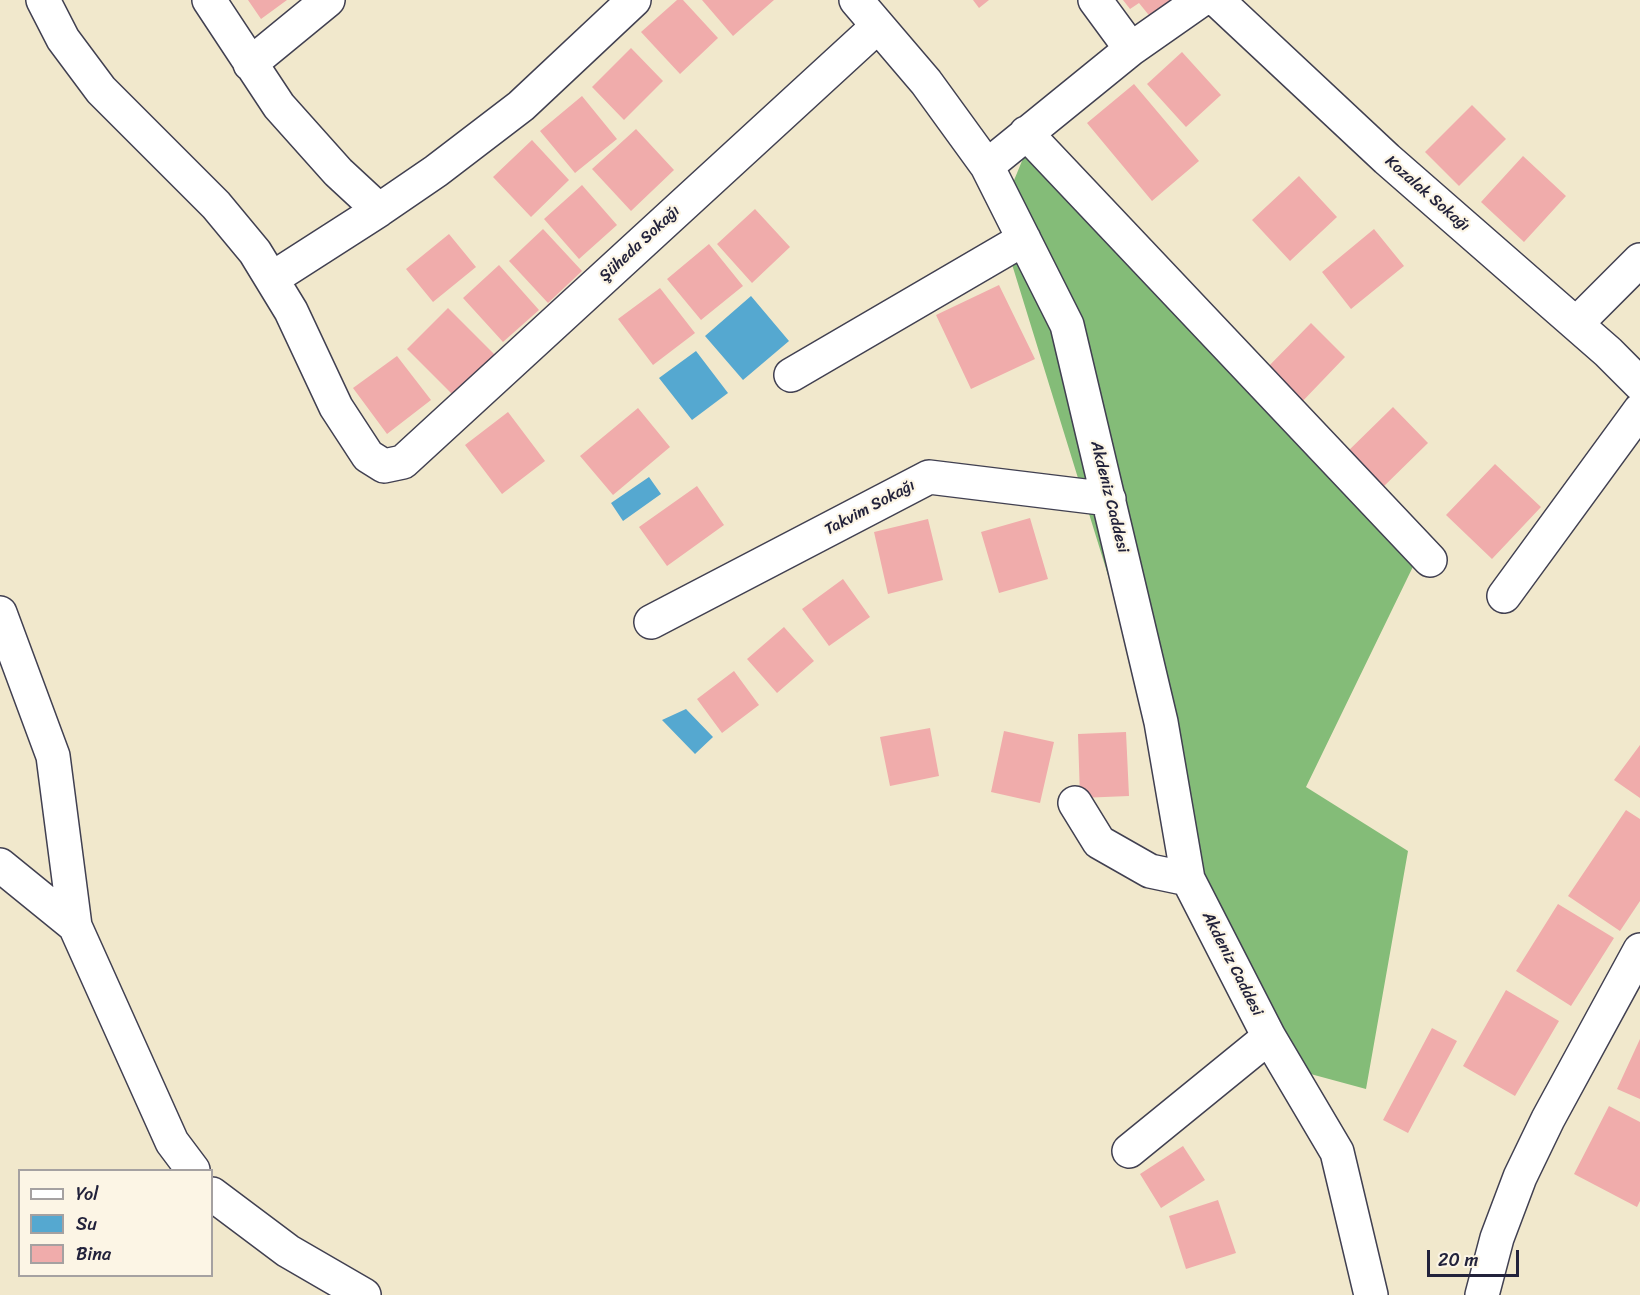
<!DOCTYPE html>
<meta charset="utf-8">
<style>
body{margin:0}
#map{position:relative;width:1640px;height:1295px;overflow:hidden;background:#f1e8cc;font-family:Sriracha,sans-serif}
canvas{display:block}
.legend{position:absolute;left:18px;top:1169px;width:195px;height:108px;box-sizing:border-box;background:#fcf5e5;border:2px solid #a5a1a1;margin:0;padding:8px 10px;list-style:none;font-size:18px;color:#22223b}
.legend li{display:flex;align-items:center;gap:12px;height:30px}
.legend b{width:30px;border:2px solid #a5a1a1}
.scale{position:absolute;left:1427px;top:1250px;width:92px;height:27px;box-sizing:border-box;border:3px solid #22223b;border-top:0;padding-left:8px;font-size:18px;line-height:21px;white-space:nowrap;color:#22223b;-webkit-text-stroke:4px #fcf5e5;paint-order:stroke}
</style>
<div id="map">
<canvas width="1640" height="1295"></canvas>
<ul class="legend">
<li><b style="height:8px;background:#fff"></b>Yol</li>
<li><b style="height:16px;background:#55a8d0"></b>Su</li>
<li><b style="height:16px;background:#f0acab"></b>Bina</li>
</ul>
<div class="scale">20 m</div>
</div>
<script>
const g = document.querySelector('canvas').getContext('2d');
g.lineJoin = 'round';
function paint(path, color) { g.fillStyle = color; g.fill(path, 'evenodd'); }
const shape = rows => new Path2D(rows.map(r => 'M' + r).join(''));
function stroke(path, color, width, dash) { g.strokeStyle = color; g.lineWidth = width; g.lineCap = dash ? 'butt' : 'round'; g.setLineDash(dash || []); g.stroke(path); }
function write(font, color, halo, rows, align = 'center') {
  g.font = font + ' Sriracha,sans-serif'; g.lineWidth = 4.5; g.setLineDash([]); g.textBaseline = 'middle'; g.strokeStyle = halo; g.fillStyle = color; for (const [text, x, y, turn = 0] of rows) {
    g.save(); g.translate(x, y); g.rotate((+turn || 0) * Math.PI / 180); g.textAlign = isNaN(turn) ? turn : align; if (halo) g.strokeText(text, 0, 0); g.fillText(text, 0, 0); g.restore();
  }
}
const forest = shape([
 [1029,144,1423,546,1306,787,1408,851,1366,1089,1281,1066,1224,951,998,219]
]);
const water = shape([
 [751,296,789,341,743,380,705,336],
 [696,351,728,393,692,420,659,378],
 [649,477,661,494,623,521,611,503],
 [686,709,713,737,695,754,662,720]
]);
const building = shape([
 [248,0,287,0,261,19],
 [677,0,683,0,718,38,680,74,641,32],
 [702,0,774,0,733,36],
 [973,0,989,0,979,8],
 [1123,0,1176,0,1152,19,1139,3,1130,9],
 [631,48,663,81,624,120,592,87],
 [1182,52,1221,95,1186,127,1147,84],
 [1134,84,1199,161,1152,201,1087,123],
 [582,96,617,139,575,173,540,131],
 [1472,105,1506,139,1459,186,1425,152],
 [636,129,674,170,631,211,592,169],
 [532,140,569,180,531,217,493,177],
 [1523,156,1566,196,1524,242,1481,202],
 [1299,176,1337,217,1290,261,1252,220],
 [582,185,617,225,579,259,544,219],
 [755,209,790,247,752,283,717,244],
 [543,229,582,271,548,303,509,261],
 [1374,229,1404,266,1351,309,1322,272],
 [449,234,476,267,433,302,406,269],
 [709,244,743,286,701,320,667,279],
 [499,265,539,310,503,342,463,298],
 [999,285,1035,359,971,389,936,315],
 [660,288,695,333,653,365,618,319],
 [448,308,497,357,456,398,407,349],
 [1311,323,1345,357,1298,406,1263,372],
 [397,356,431,400,387,434,353,388],
 [1393,407,1428,443,1378,492,1343,456],
 [638,408,670,447,613,495,580,456],
 [508,412,545,461,502,494,465,445],
 [1495,464,1541,507,1492,559,1446,515],
 [697,486,724,525,667,566,639,527],
 [1030,518,1048,579,999,593,981,532],
 [928,519,943,580,888,594,874,532],
 [843,579,870,617,829,646,802,609],
 [784,627,814,661,777,693,747,659],
 [734,671,759,705,722,733,697,699],
 [930,728,939,776,890,786,880,737],
 [1004,731,1054,742,1040,803,991,792],
 [1126,732,1129,796,1080,798,1078,734],
 [1640,745,1640,798,1614,780],
 [1626,810,1640,819,1640,901,1620,931,1568,896],
 [1558,904,1614,938,1571,1006,1516,971],
 [1506,990,1559,1021,1515,1096,1463,1066],
 [1432,1028,1457,1041,1408,1133,1383,1120],
 [1640,1039,1640,1099,1617,1089],
 [1609,1106,1640,1122,1640,1201,1637,1207,1574,1174],
 [1183,1146,1205,1180,1161,1208,1140,1174],
 [1218,1200,1236,1253,1186,1269,1169,1216]
]);
const minor = shape([
 [43,0,63,39,101,90,216,205,255,252,291,311,336,407,368,456,384,466,403,462,878,26],
 [209,0,279,106,338,172,379,210,436,171,521,106,634,0],
 [856,0,926,82,987,166,1067,325,1161,722,1188,879,1269,1037,1337,1152,1371,1295],
 [1095,0,1131,49],
 [1217,0,1387,159,1608,352,1640,384],
 [250,64,328,0],
 [1026,133,1430,560],
 [987,166,1131,49,1201,0],
 [273,278,379,210],
 [1576,324,1640,260],
 [791,375,1024,239],
 [1504,596,1640,410],
 [0,613,53,756,75,926],
 [651,622,929,477,1109,499],
 [1075,803,1099,842,1150,871,1188,879],
 [0,865,75,926,172,1142,193,1170],
 [1129,1151,1269,1037],
 [212,1194,288,1251,364,1295],
 [1482,1295,1497,1238,1520,1177,1548,1119,1640,950]
]);
const streetNames = [
 ["Kozalak Sokağı",1427,194,41],
 ["Şüheda Sokağı",640,244,-43],
 ["Akdeniz Caddesi",1109,497,76],
 ["Takvim Sokağı",870,508,-28],
 ["Akdeniz Caddesi",1232,964,63]
];
paint(forest, '#84bc78');
paint(water, '#55a8d0');
paint(building, '#f0acab');
stroke(minor, '#414051', 36);
stroke(minor, '#fff', 33);
write('16px', '#22223b', '#fcf5e5', streetNames);
</script>
